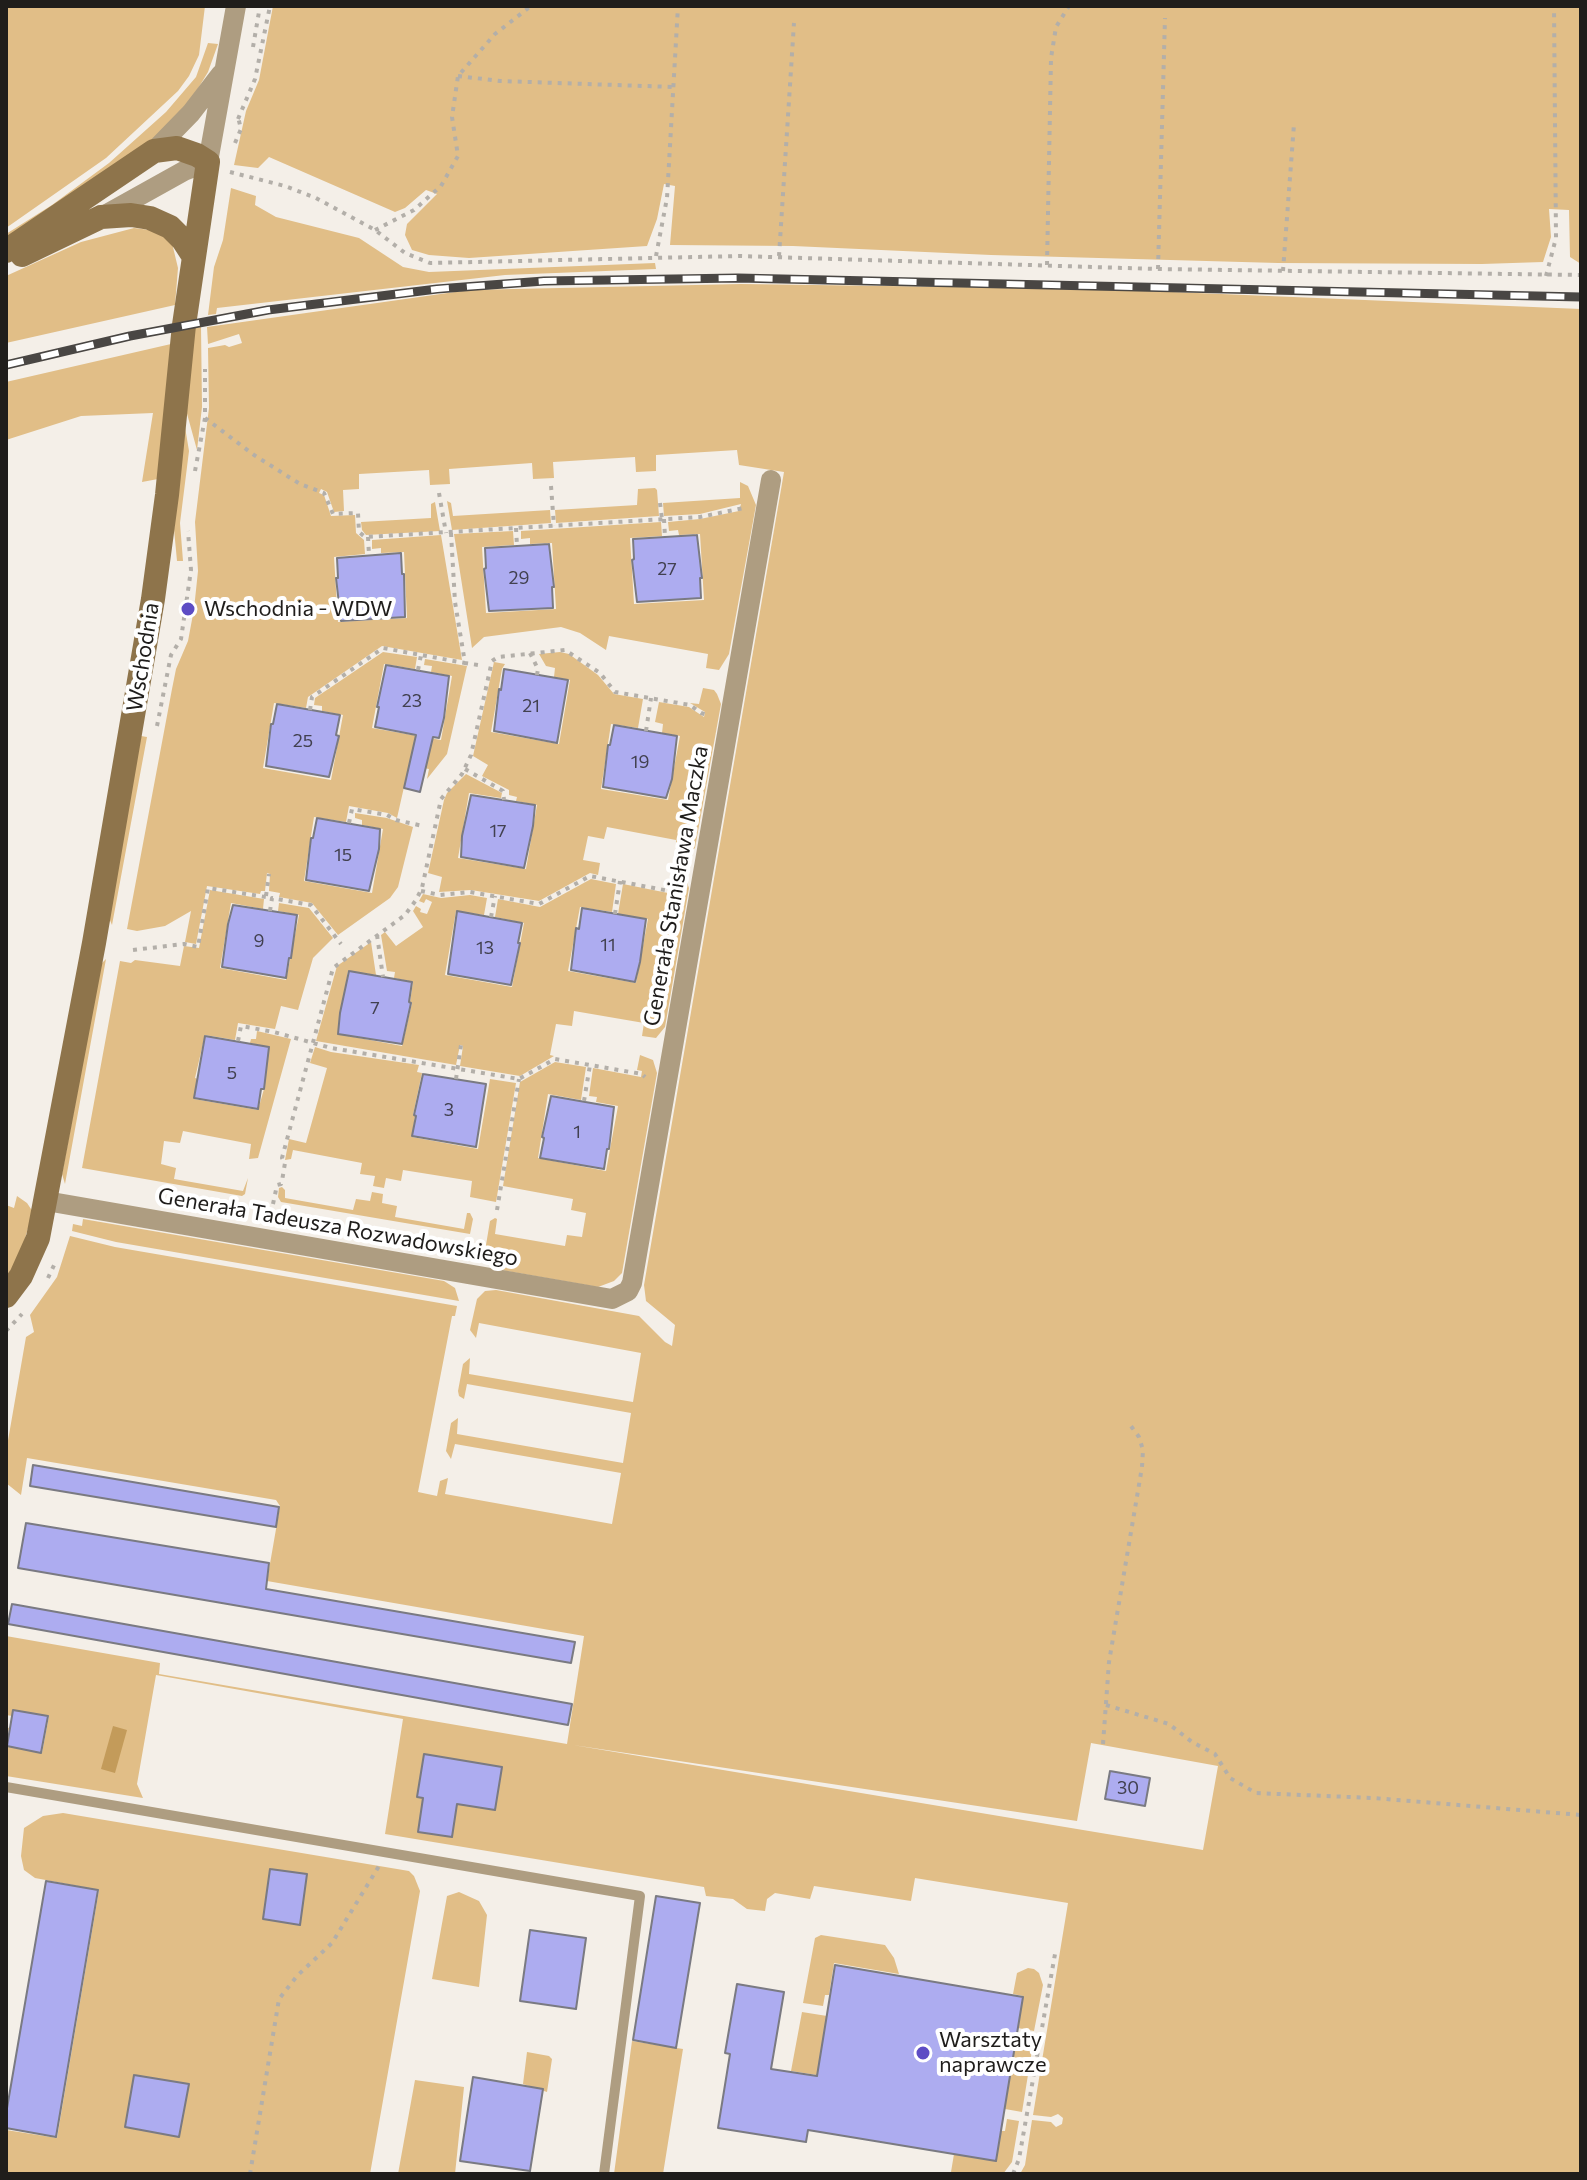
<!DOCTYPE html>
<meta charset="utf-8">
<style>
body{margin:0}
#map{position:relative;width:1587px;height:2180px;overflow:hidden;background:#f4efe8;font-family:Commissioner,sans-serif}
canvas{display:block}
.frame{position:absolute;inset:0;border:8px solid #1f1d1b;pointer-events:none}
</style>
<div id="map">
<canvas width="1587" height="2180"></canvas>
<div class="frame"></div>
</div>
<script>
const g = document.querySelector('canvas').getContext('2d');
g.lineJoin = 'round';
function paint(path, color) { g.fillStyle = color; g.fill(path, 'evenodd'); }
const shape = rows => new Path2D(rows.map(r => 'M' + r).join(''));
function stroke(path, color, width, dash) { g.strokeStyle = color; g.lineWidth = width; g.lineCap = dash ? 'butt' : 'round'; g.setLineDash(dash || []); g.stroke(path); }
function write(font, color, halo, rows, align = 'center') {
  g.font = font + ' Commissioner,sans-serif'; g.lineWidth = 8; g.setLineDash([]); g.textBaseline = 'middle'; g.strokeStyle = halo; g.fillStyle = color; for (const [text, x, y, turn = 0] of rows) {
    g.save(); g.translate(x, y); g.rotate((+turn || 0) * Math.PI / 180); g.textAlign = isNaN(turn) ? turn : align; if (halo) g.strokeText(text, 0, 0); g.fillText(text, 0, 0); g.restore();
  }
}
const green = shape([
 [6,6,205,6,199,55,189,76,178,91,106,158,6,228],
 [273,6,1581,6,1581,264,1570,257,1569,210,1549,209,1551,237,1543,262,1482,264,1278,263,991,255,793,246,670,245,675,186,664,184,657,219,647,246,469,258,429,255,412,250,405,235,407,224,437,194,426,190,405,208,395,212,269,157,258,168,234,165,246,111,259,80],
 [208,43,218,44,208,72,191,100,162,133,6,244,6,234,52,205,109,163,166,112,196,77],
 [231,188,256,196,255,205,276,217,359,238,403,267,429,272,655,263,656,269,505,275,217,308,216,314,208,315,214,267,223,240],
 [134,228,158,231,172,243,178,268,175,305,6,343,6,276,81,242],
 [741,284,1101,289,1581,309,1581,2174,1020,2174,1025,2165,1032,2120,1051,2122,1056,2127,1062,2124,1063,2118,1058,2114,1051,2117,1033,2115,1068,1903,915,1878,911,1901,814,1886,810,1899,775,1893,767,1899,765,1911,747,1909,733,1899,706,1896,704,1887,385,1834,403,1719,156,1675,137,1784,143,1798,6,1776,6,1727,9,1728,6,1746,42,1753,49,1716,14,1710,12,1716,6,1715,6,1636,160,1663,159,1674,567,1744,584,1636,267,1581,280,1506,276,1500,27,1458,21,1495,6,1483,6,1452,26,1337,34,1332,30,1315,57,1277,70,1236,115,1247,457,1306,455,1316,452,1316,418,1492,437,1496,440,1481,448,1478,445,1494,612,1524,621,1473,455,1444,451,1459,446,1451,451,1423,458,1418,457,1434,623,1463,631,1413,467,1384,464,1399,459,1396,458,1391,463,1364,470,1358,469,1374,633,1402,641,1353,479,1323,476,1338,470,1330,477,1299,485,1291,496,1290,639,1316,665,1342,672,1346,675,1325,646,1301,644,1285,784,472,739,465,737,450,656,455,656,471,636,472,635,457,553,462,554,478,533,479,532,463,449,469,450,484,430,485,429,470,359,474,359,489,343,490,344,511,334,512,327,492,321,489,319,493,324,495,331,516,355,515,356,533,364,540,365,554,334,557,338,622,407,618,404,552,381,553,381,548,372,549,372,540,441,535,462,660,382,646,308,697,306,708,274,703,263,768,331,780,343,715,322,711,322,706,314,705,315,698,383,652,417,657,415,669,384,664,372,728,441,740,452,676,431,672,432,666,424,665,425,659,467,666,447,754,427,779,429,769,409,765,397,818,388,813,349,806,346,822,314,817,304,881,372,893,383,829,362,825,362,820,355,818,355,813,387,818,413,827,398,887,390,898,338,935,312,903,279,897,280,893,269,891,270,874,267,873,265,891,261,891,260,894,207,886,196,944,185,942,191,911,165,926,137,931,127,929,172,689,176,669,188,641,194,609,198,571,195,522,209,408,208,348,225,345,229,347,242,343,239,334,208,344,207,327,469,290],
 [1091,1743,1218,1766,1203,1850,573,1745,1077,1821],
 [201,327,202,407,197,450,186,410,195,328],
 [171,344,158,479,142,482,153,413,81,416,6,440,6,382],
 [185,427,189,451,180,523,183,561,177,561,174,529],
 [740,482,748,486,756,505,729,654,719,670,706,668,708,654,609,636,606,650,580,633,561,627,484,637,472,648,454,534,513,531,514,545,482,547,486,613,556,609,552,543,530,544,530,538,521,539,521,531,661,522,662,536,630,538,634,604,704,600,700,534,679,535,678,530,669,531,668,522,700,519,739,511,741,504,700,514,664,516,663,503,740,498],
 [655,488,657,490,659,516,556,523,555,510,637,505,638,489],
 [447,501,451,503,453,516,550,510,551,523,452,530],
 [435,502,440,531,366,535,362,530,361,522,431,518,431,504],
 [560,652,569,654,598,675,614,694,643,699,638,728,611,724,601,789,668,800,680,736,662,733,663,724,655,722,659,702,689,707,704,717,705,712,690,703,699,704,703,688,714,690,717,694,721,704,695,848,687,855,676,855,676,840,607,827,604,839,588,836,583,860,600,863,598,875,590,873,539,901,471,890,439,892,442,877,428,873,444,800,447,793,466,774,502,793,501,798,469,793,458,858,526,869,537,805,516,801,517,797,509,795,509,790,482,776,488,765,473,756,494,662,505,664,502,669,491,732,559,744,570,680,554,677,555,668,546,666,539,654],
 [141,736,147,737,112,925,109,918],
 [673,872,685,877,689,888,665,1027,656,1038,642,1036,644,1023,574,1011,572,1026,556,1024,550,1055,554,1056,520,1076,460,1066,463,1046,460,1045,456,1065,316,1041,337,966,371,942,376,975,348,971,338,1034,402,1046,412,1003,410,1002,413,982,394,978,395,972,387,971,381,935,385,932,396,946,423,927,413,911,416,906,421,909,420,912,427,914,432,902,426,899,424,903,419,901,423,894,441,898,470,895,487,898,484,915,456,911,445,975,512,987,524,923,495,917,498,899,540,907,591,879,616,884,612,912,580,907,568,971,636,983,648,919,618,914,623,884,673,894,674,888,669,887],
 [210,890,264,899,263,909,231,903,220,968,286,980,299,915,278,911,279,903,309,908,333,938,313,958,298,1010,281,1006,275,1029,238,1023,235,1040,205,1035,195,1078,198,1079,194,1099,258,1110,264,1089,269,1047,250,1043,251,1039,256,1039,257,1031,291,1039,258,1158,249,1159,251,1144,183,1131,180,1143,164,1141,161,1164,176,1168,174,1179,243,1191,248,1178,245,1194,242,1196,82,1168,120,961,131,963,135,960,180,966,184,946,199,948],
 [106,959,65,1184,62,1174,101,964],
 [315,1047,331,1052,419,1065,417,1072,422,1073,413,1115,415,1116,412,1137,478,1149,490,1079,516,1083,496,1202,470,1197,472,1181,403,1170,401,1181,386,1178,384,1188,373,1186,375,1176,360,1174,362,1163,293,1150,291,1159,285,1160,289,1139,306,1143,327,1068,310,1063],
 [640,1055,653,1060,657,1073,622,1273,614,1281,598,1287,495,1269,488,1264,485,1251,490,1221,495,1218,497,1219,495,1234,565,1246,567,1235,582,1237,586,1213,571,1210,573,1199,503,1186,520,1082,555,1062,586,1067,581,1100,548,1094,538,1158,606,1171,618,1106,596,1102,597,1097,589,1096,593,1068,641,1077,642,1071,637,1070],
 [282,1187,285,1190,285,1198,353,1210,356,1199,370,1201,372,1192,383,1194,382,1203,397,1206,395,1217,464,1229,467,1213,470,1213,473,1219,470,1234,281,1202,278,1197,279,1188],
 [17,1196,27,1203,33,1212,20,1255,6,1278,6,1205,14,1208],
 [83,1219,444,1281,455,1288,459,1301,116,1242,72,1231,73,1224,82,1226],
 [63,1813,409,1871,414,1876,420,1891,370,2174,6,2174,6,2130,57,2138,99,1890,35,1878,24,1870,21,1856,24,1828,43,1816],
 [459,1892,479,1901,487,1915,479,1987,432,1979,447,1896],
 [821,1935,885,1945,894,1958,899,1974,834,1963,829,1995,825,1995,823,2006,803,2003,815,1938],
 [1028,1968,1034,1969,1039,1973,1043,1985,1034,2031,1018,2028,1023,1996,1013,1994,1017,1973],
 [802,2012,827,2016,817,2075,791,2071],
 [632,2041,683,2049,663,2174,614,2174],
 [1015,2047,1032,2050,1022,2112,1005,2109],
 [527,2052,549,2056,552,2059,547,2092,523,2084],
 [415,2080,464,2087,455,2174,398,2174],
 [1007,2119,1019,2121,1012,2162,1003,2174,953,2174,951,2172,954,2154,996,2161,1001,2131,1005,2131]
]);
const water = shape([
 [113,1726,127,1730,115,1773,101,1769]
]);
const building = shape([
 [697,535,702,578,700,578,701,598,637,602,632,560,634,559,633,539,697,535],
 [549,544,554,587,552,587,553,608,489,611,484,569,486,568,485,548,549,544],
 [401,553,402,574,404,574,405,617,341,621,336,578,338,578,337,558,401,553],
 [386,665,449,676,444,718,439,738,433,737,420,792,404,788,416,735,375,727,379,707,377,707,386,665],
 [504,669,568,680,557,743,494,731,499,689,501,690,504,669],
 [277,704,340,715,336,735,339,736,329,777,266,766,271,724,273,724,277,704],
 [614,725,677,736,672,779,666,798,603,787,608,745,610,745,614,725],
 [471,795,535,805,533,826,524,868,461,857,462,836,471,795],
 [317,818,380,829,379,849,369,891,306,880,311,838,313,838,317,818],
 [233,905,297,915,291,958,289,958,286,978,222,967,228,924,233,905],
 [582,908,646,919,640,962,635,982,571,970,576,928,579,929,582,908],
 [457,911,522,923,518,943,520,943,511,985,448,974,457,911],
 [349,971,412,982,409,1002,411,1003,402,1044,338,1034,340,1013,349,971],
 [205,1036,269,1047,264,1089,261,1089,258,1109,194,1098,205,1036],
 [423,1074,486,1084,476,1147,412,1136,416,1116,414,1115,423,1074],
 [551,1096,614,1107,609,1149,607,1149,604,1169,540,1158,544,1138,542,1137,551,1096],
 [33,1465,279,1507,276,1527,30,1486,33,1465],
 [26,1523,269,1563,266,1589,575,1642,571,1663,18,1568,26,1523],
 [12,1604,572,1704,568,1725,8,1624,12,1604],
 [13,1710,48,1716,41,1753,7,1746,13,1710],
 [424,1754,502,1767,495,1810,457,1804,452,1837,418,1832,423,1798,417,1797,424,1754],
 [1110,1771,1150,1778,1145,1806,1105,1799,1110,1771],
 [270,1869,307,1874,300,1925,263,1919,270,1869],
 [46,1881,98,1890,56,2137,6,2128,6,2114,46,1881],
 [656,1896,700,1903,676,2048,633,2040,656,1896],
 [530,1930,586,1938,576,2009,520,2001,530,1930],
 [835,1965,1023,1997,996,2161,808,2130,806,2142,718,2128,730,2054,725,2053,737,1984,784,1992,771,2069,817,2076,835,1965],
 [134,2075,189,2084,179,2137,125,2127,134,2075],
 [473,2077,543,2089,530,2171,460,2161,473,2077]
]);
const path = shape([
 [253,47,260,6],
 [458,76,500,81,673,87],
 [238,119,255,79,270,6],
 [235,143,241,129,238,117],
 [230,172,285,186,316,198,375,230,405,253,430,263,739,256,1158,269,1581,275],
 [375,230,414,210,441,186,458,156,452,117,458,76,495,34,531,6],
 [656,256,667,198,678,6],
 [779,256,794,23],
 [1047,265,1051,58,1056,27,1069,6],
 [1158,269,1165,18],
 [1283,271,1294,124],
 [1546,276,1556,238,1554,6],
 [205,418,254,455,300,484,324,493,333,514,358,513,359,532,365,537,700,517,744,508],
 [195,471,205,418,205,369],
 [551,486,554,526],
 [439,493,446,533],
 [660,503,662,519],
 [664,519,665,537],
 [516,528,517,546],
 [451,533,455,602,465,663,478,665],
 [368,537,369,555],
 [530,653,538,669,537,675],
 [418,670,421,655],
 [310,710,312,697,383,648,465,663],
 [157,726,171,655,181,639,191,570,188,531],
 [646,731,651,698],
 [465,769,503,791,504,800],
 [349,823,352,809,387,815,396,820,423,826],
 [421,891,440,895,470,892,539,904,590,876,680,893],
 [266,896,269,874],
 [270,911,272,898,311,905,341,944],
 [615,914,620,881],
 [491,917,495,896],
 [377,935,383,977],
 [133,950,184,944,198,947,208,888,266,897],
 [238,1041,241,1026,274,1032,331,1048,519,1079,555,1059,642,1074,645,1077],
 [456,1079,461,1045],
 [584,1101,590,1065],
 [273,1204,277,1185,281,1184,282,1181,285,1163,282,1158,333,968,405,915,416,900,422,888,441,799,462,774,471,755,492,661,498,657,565,650,600,673,615,692,690,705,701,713,710,716],
 [497,1210,519,1079],
 [48,1278,56,1261],
 [6,1331,22,1314],
 [1106,1705,1169,1724,1192,1742,1215,1754,1230,1778,1256,1793,1373,1798,1581,1815],
 [1103,1744,1109,1662,1142,1467,1143,1450,1139,1437,1128,1422],
 [250,2174,279,1999,297,1976,332,1943,379,1866],
 [1013,2174,1019,2159,1055,1954]
]);
const lane = shape([
 [6,1787,640,1896,604,2174]
]);
const street = shape([
 [154,151,191,113,221,74],
 [105,215,184,171,208,162,236,6],
 [46,1201,612,1299,628,1291,632,1283,771,480]
]);
const secondary = shape([
 [6,251,154,151,177,148,197,155,208,162,184,325,167,495,153,599,94,943,38,1238,21,1276,6,1296],
 [22,255,101,217,131,215,150,218,170,227,183,240,194,257]
]);
const rail = shape([
 [6,365,130,336,268,310,437,289,544,281,738,278,1581,297]
]);
const markers = [
 [188,609,8,"#5d4cc4"],
 [923,2053,8,"#5d4cc4"]
];
const numberNames = [
 ["27",667,569],
 ["29",519,578],
 ["23",412,701],
 ["21",531,706],
 ["25",303,741],
 ["19",640,762],
 ["17",498,831],
 ["15",343,855],
 ["9",259,941],
 ["11",608,945],
 ["13",485,948],
 ["7",375,1008],
 ["5",232,1073],
 ["3",449,1110],
 ["1",577,1132],
 ["30",1128,1788]
];
const poiNames = [
 ["Wschodnia - WDW",204,609],
 ["Warsztaty",939,2040],
 ["naprawcze",939,2065]
];
const streetNames = [
 ["Wschodnia",143,657,-81],
 ["Generała Stanisława Maczka",676,886,-80],
 ["Generała Tadeusza Rozwadowskiego",338,1227,10]
];
paint(green, '#e1be87');
paint(water, '#c39b5a');
paint(building, '#adacf0');
stroke(building, '#7a7a82', 2);
stroke(path, '#b3afa9', 4, [4, 6]);
stroke(lane, '#ae9d81', 10);
stroke(street, '#ae9d81', 20);
stroke(secondary, '#8e744b', 24);
stroke(rail, '#494643', 9);
stroke(rail, '#fff', 6, [18]);
for (const [x, y, r, color] of markers) { const dot = new Path2D(); dot.arc(x, y, r, 0, 2 * Math.PI); g.fillStyle = color; g.fill(dot); stroke(dot, '#fff', 3); }
write('18px', '#424150', null, numberNames);
write('22px', '#1f1d1b', '#fff', poiNames, 'left');
write('22px', '#1f1d1b', '#fff', streetNames);
</script>
